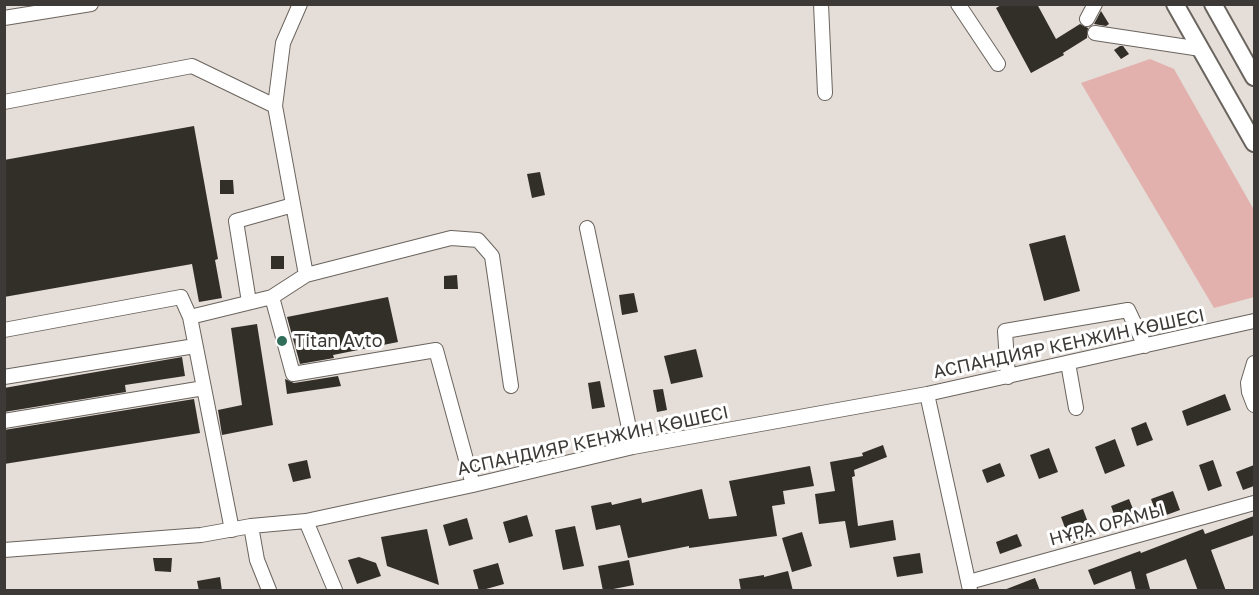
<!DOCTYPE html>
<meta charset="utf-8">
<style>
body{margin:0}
#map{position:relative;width:1259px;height:595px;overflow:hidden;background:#e5ddd7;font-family:"Golos Text",sans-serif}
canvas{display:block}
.frame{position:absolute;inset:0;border:6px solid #3c3936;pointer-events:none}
</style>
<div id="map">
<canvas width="1259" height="595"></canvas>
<div class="frame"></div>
</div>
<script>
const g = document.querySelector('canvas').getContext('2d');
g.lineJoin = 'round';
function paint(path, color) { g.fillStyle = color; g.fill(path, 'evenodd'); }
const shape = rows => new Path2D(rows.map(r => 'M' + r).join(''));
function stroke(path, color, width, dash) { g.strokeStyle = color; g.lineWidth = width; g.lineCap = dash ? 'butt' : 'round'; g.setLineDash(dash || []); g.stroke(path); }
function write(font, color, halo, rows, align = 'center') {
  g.font = font + ' "Golos Text",sans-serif'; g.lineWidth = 6; g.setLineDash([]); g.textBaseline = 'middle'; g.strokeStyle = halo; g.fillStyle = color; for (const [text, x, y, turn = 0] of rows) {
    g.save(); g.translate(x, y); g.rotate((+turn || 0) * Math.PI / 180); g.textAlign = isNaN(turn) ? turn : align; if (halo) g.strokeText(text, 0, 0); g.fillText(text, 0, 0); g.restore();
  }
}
const green = shape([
 [1150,59,1174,69,1254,210,1254,297,1214,308,1081,83]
]);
const building = shape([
 [1003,4,1037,4,1056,39,1080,24,1088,28,1087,38,1063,53,1064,55,1031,73,996,8],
 [1101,11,1109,24,1106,26,1094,24],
 [1120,46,1123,46,1129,54,1121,59,1114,50],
 [194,126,218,259,215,260,222,298,199,302,192,264,4,297,4,160],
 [540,172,545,195,532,198,527,174],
 [220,180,233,180,234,194,220,194],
 [1065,235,1080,291,1044,301,1029,244],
 [271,256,284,256,284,269,271,269],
 [457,275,458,289,444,289,444,276],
 [634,293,638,312,622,315,619,295],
 [388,297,398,342,333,355,334,358,300,364,287,317],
 [257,324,273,425,222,435,218,410,242,405,231,328],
 [696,349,703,377,671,384,664,356],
 [182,357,185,376,125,385,126,392,4,412,4,388],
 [338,376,341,386,287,394,285,379,294,383],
 [600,381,605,407,592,409,588,383],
 [663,389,667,410,657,412,653,390],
 [1225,394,1231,410,1187,426,1182,411],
 [194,399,200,433,4,464,4,430],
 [1146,422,1153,440,1137,446,1131,428],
 [1115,439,1125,466,1105,474,1095,447],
 [883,445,887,457,854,470,855,476,852,477,858,526,893,520,896,540,850,548,845,521,819,524,815,494,835,491,830,462,863,456,862,453],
 [1049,448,1058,472,1039,479,1030,455],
 [307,460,311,478,293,482,288,464],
 [1213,460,1222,486,1208,491,1199,465],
 [1000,463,1005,476,987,483,982,470],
 [1254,465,1254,486,1243,490,1236,472],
 [810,466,814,486,783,491,785,504,772,506,777,536,689,548,689,546,628,558,620,525,596,530,591,506,611,502,612,505,641,498,642,503,702,489,709,519,737,516,729,481],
 [1173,491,1180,510,1158,518,1151,499],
 [1129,499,1137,519,1118,525,1111,506],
 [1083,509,1093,536,1071,544,1061,517],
 [527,515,533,536,509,543,503,522],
 [1254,516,1254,535,1211,550,1226,591,1198,591,1186,559,1146,574,1150,589,1145,591,1136,591,1131,571,1094,585,1088,570,1140,551,1141,553,1203,529,1205,534],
 [467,518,473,539,449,546,443,525],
 [575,526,584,566,563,570,555,530],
 [427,529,439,585,387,566,381,537],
 [802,532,812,566,792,572,782,538],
 [1017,534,1022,546,1000,554,996,542],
 [920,553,923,573,897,577,893,557],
 [359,557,376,563,381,576,357,584,348,560],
 [153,558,172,558,171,572,155,571],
 [629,560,634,585,603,591,598,566],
 [498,563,504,584,479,591,473,570],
 [788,571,793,591,741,591,739,579,764,575,764,577],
 [220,577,222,591,199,591,197,581],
 [1035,578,1040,591,1004,591,1004,590]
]);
const minor = shape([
 [821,4,825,93],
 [958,4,998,64],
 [4,18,91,4],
 [1087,19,1095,4],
 [1095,33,1201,49],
 [4,102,192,66,275,106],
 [587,228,633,447],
 [306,275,451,238,478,240,492,256,511,386],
 [272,297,306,275,275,106,283,43,300,4],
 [249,302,236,221,293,205],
 [190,317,232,530],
 [4,330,181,297,190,317,272,297,293,374,436,350,473,485],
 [1068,363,1076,408],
 [1254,363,1248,383,1249,392,1254,405],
 [4,377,195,346],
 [1008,377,1005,331,1128,310,1145,346],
 [927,394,970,590],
 [4,421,204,388],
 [306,521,335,590],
 [251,526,257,560,269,590],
 [4,550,201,535,251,526,306,521,473,485,633,447,927,394,1254,321],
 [969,582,1254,503]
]);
const major = shape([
 [1175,4,1254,143],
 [1213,4,1254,77]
]);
const markers = [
 [282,341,6,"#316e59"]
];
const poiNames = [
 ["Titan Avto",294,341]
];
const streetNames = [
 ["АСПАНДИЯР КЕНЖИН КӨШЕСІ",1069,344,-12],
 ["АСПАНДИЯР КЕНЖИН КӨШЕСІ",593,441,-12],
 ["НҰРА ОРАМЫ",1107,525,-15]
];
paint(green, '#e2b1ad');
paint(building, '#322f28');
stroke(minor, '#6a645e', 16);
stroke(major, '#6a645e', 20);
stroke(minor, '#fff', 14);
stroke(major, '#fff', 16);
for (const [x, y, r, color] of markers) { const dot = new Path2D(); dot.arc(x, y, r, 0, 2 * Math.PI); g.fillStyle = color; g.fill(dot); stroke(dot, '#fff', 2); }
write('18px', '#3c3936', '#fff', poiNames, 'left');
write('18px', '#3c3936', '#fff', streetNames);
</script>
